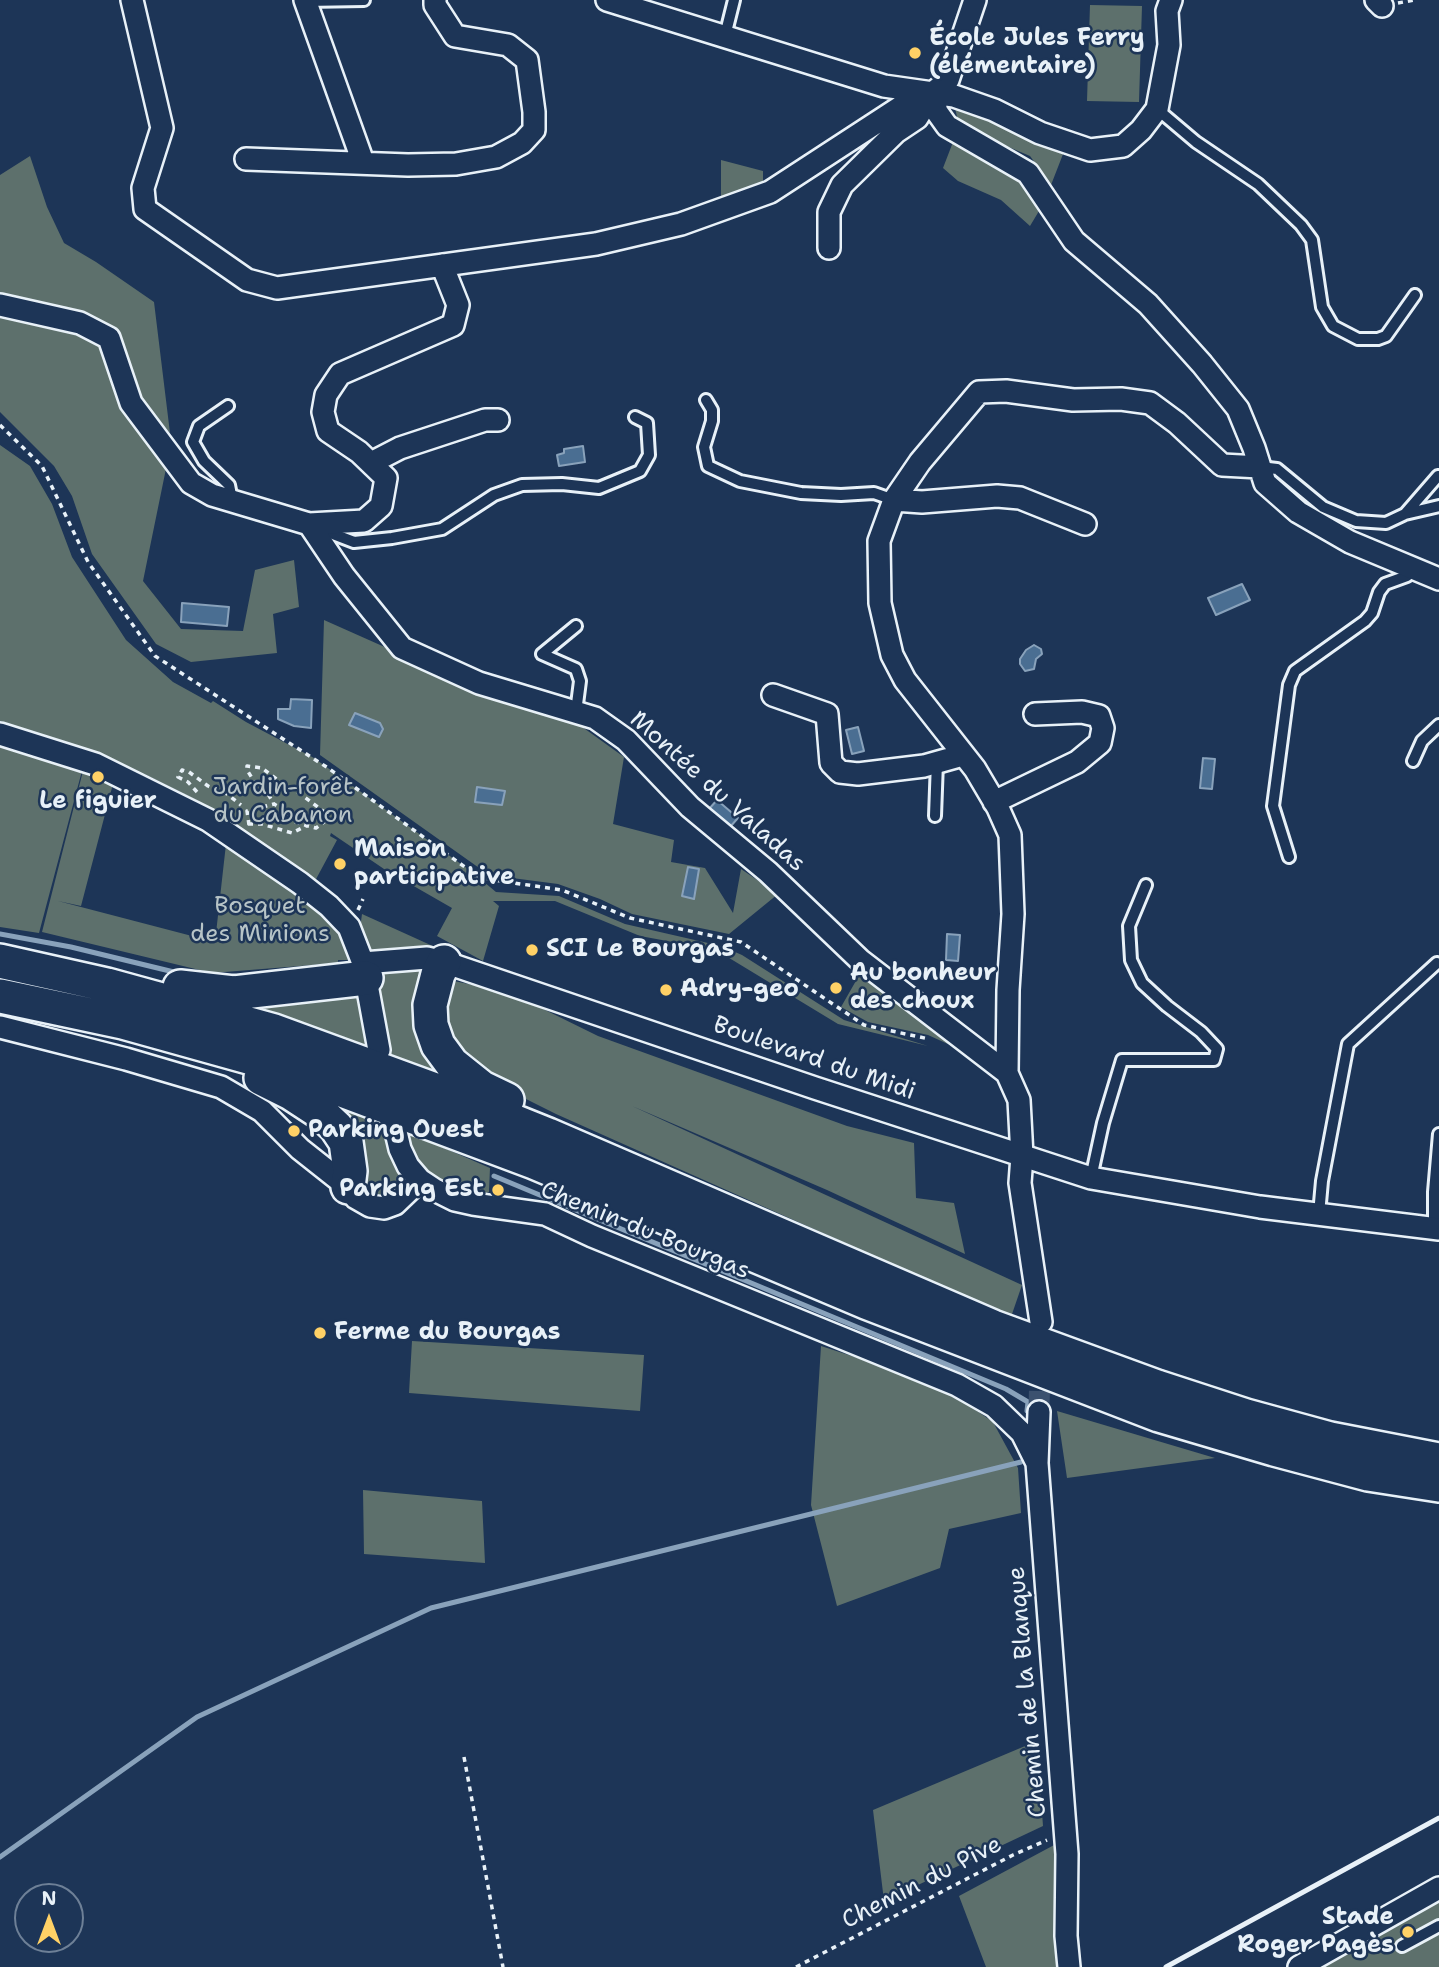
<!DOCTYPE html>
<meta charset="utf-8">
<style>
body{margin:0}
#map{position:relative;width:1439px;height:1967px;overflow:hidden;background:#1d3557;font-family:"Shantell Sans",sans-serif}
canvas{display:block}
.north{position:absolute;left:14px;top:1883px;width:70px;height:70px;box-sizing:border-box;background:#1d3557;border:2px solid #6e8097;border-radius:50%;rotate:0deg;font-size:19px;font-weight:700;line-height:28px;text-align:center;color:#e8f1f8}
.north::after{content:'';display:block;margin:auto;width:24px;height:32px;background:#ffd166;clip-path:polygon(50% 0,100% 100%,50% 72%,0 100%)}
</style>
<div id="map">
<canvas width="1439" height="1967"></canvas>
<div class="north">N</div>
</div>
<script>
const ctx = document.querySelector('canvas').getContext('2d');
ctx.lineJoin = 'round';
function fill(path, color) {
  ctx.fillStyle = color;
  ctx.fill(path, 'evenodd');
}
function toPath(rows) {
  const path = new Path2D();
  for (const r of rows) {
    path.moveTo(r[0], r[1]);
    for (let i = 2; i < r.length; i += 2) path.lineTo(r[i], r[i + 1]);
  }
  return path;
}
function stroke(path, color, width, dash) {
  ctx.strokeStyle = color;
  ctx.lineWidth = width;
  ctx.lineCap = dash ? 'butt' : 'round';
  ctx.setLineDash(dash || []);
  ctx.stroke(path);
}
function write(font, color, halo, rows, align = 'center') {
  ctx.font = font + ' "Shantell Sans",sans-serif';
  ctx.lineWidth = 5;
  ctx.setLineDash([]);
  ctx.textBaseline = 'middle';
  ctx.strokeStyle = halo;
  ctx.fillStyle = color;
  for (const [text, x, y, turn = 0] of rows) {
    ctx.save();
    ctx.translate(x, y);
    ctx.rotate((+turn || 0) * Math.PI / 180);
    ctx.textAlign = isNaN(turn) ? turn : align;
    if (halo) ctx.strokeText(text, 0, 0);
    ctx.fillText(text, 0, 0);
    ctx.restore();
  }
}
fill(toPath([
 [1090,5,1142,6,1139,102,1087,101],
 [954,103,1065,149,1051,185,1030,156,959,126],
 [953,142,982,153,1021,175,1045,201,1030,226,1001,200,958,181,943,168],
 [30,156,47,207,64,243,96,262,154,302,170,433,144,403,122,342,100,324,12,299,0,292,0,175],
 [721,160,763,171,763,189,721,201],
 [0,313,72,330,104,349,111,375,134,419,169,454,143,581,181,629,243,631,255,570,294,560,299,607,273,614,277,653,191,662,156,644,92,554,72,496,54,466,0,412],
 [0,445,30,466,52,504,72,557,126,640,173,682,211,703,213,701,246,722,314,758,472,872,496,892,559,896,625,924,721,946,742,955,844,1020,928,1046,838,1024,716,950,640,936,555,901,493,901,499,906,483,961,437,936,452,908,384,869,331,833,330,836,337,840,315,881,196,800,146,775,0,721],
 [324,620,488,693,574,721,624,757,613,824,674,840,671,862,705,868,733,913,741,869,778,894,729,934,632,914,600,899,558,884,489,875,320,755],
 [0,741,83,767,39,933,0,927],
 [83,771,114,780,81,906,58,901,215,942,226,844,328,918,343,933,348,960,338,960,338,963,212,973,42,932],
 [362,914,457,957,383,955,368,950,359,936],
 [414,967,425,970,442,1075,435,1076,390,1057,377,976,383,970],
 [861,972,972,1055,928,1035,868,1022,841,1007],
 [449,980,483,987,533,1004,598,1036,847,1126,914,1143,916,1198,954,1203,965,1254,827,1190,632,1106,1022,1285,1011,1317,556,1114,518,1095,472,1065,452,1041,441,1016],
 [359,990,368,1047,218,1001],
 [348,1109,382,1121,387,1142,400,1175,397,1189,390,1196,381,1196,368,1191,345,1120,345,1111],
 [403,1130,490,1168,489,1192,477,1196,440,1186,412,1160],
 [412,1341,644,1355,640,1411,409,1393],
 [821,1346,938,1384,993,1422,1018,1468,1021,1513,949,1529,940,1568,837,1606,811,1505],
 [1057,1411,1215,1458,1067,1478],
 [363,1490,482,1501,485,1563,364,1554],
 [1037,1741,1043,1826,884,1901,873,1810],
 [1056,1844,1059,1967,986,1967,959,1896],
 [1439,1896,1439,1967,1314,1967]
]), '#5d706c');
const water = toPath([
 [583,446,585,462,559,466,557,455,564,453,564,449,583,446],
 [1242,584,1250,600,1216,615,1208,598,1242,584],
 [182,603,229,607,227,626,181,622,182,603],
 [1034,645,1041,649,1042,654,1036,659,1034,669,1025,671,1020,664,1020,659,1026,650,1034,645],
 [291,699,312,700,311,728,294,726,278,719,278,709,290,709,291,699],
 [355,713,380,723,383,729,379,737,349,725,355,713],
 [858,727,864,751,852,754,846,730,858,727],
 [1203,758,1215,759,1212,789,1200,788,1203,758],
 [477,787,505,791,502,805,475,802,477,787],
 [717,800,738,818,730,827,709,809,717,800],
 [688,867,699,869,694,899,682,896,688,867],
 [947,934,960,935,958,961,946,960,947,934]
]);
fill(water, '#4a6e92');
stroke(water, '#89a2bb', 2);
stroke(toPath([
 [0,934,71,947,178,973],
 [494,1176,1006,1389,1028,1402,1027,1411],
 [0,1857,197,1717,431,1608,1021,1462]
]), '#89a2bb', 5);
stroke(toPath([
 [1039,1412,1040,1360]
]), '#3b516f', 21, [21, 10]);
const lane = toPath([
 [305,1,364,0],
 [725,36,734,0],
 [1157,109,1196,142,1258,184,1301,225,1312,240,1322,307,1333,326,1358,339,1378,339,1386,336,1415,295],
 [706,400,712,410,712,421,704,447,708,466,740,481,801,493,841,495,874,493,894,500],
 [228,406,199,426,193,442,204,461,229,485,232,500],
 [1260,467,1277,469,1323,507,1356,521,1386,523,1405,514,1438,476],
 [1405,514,1439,506],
 [320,529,354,542,392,538,442,529,494,495,522,485,562,484,599,488,640,471,649,455,647,423,635,417],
 [576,712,580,681,576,669,542,654,576,626],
 [1413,761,1422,741,1439,725],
 [935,816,937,762],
 [1289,857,1273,806,1289,685,1295,671,1365,621,1372,613,1379,592,1385,584,1407,576,1415,569],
 [1091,1178,1103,1123,1122,1060,1214,1060,1217,1049,1201,1032,1167,1006,1142,983,1131,960,1129,926,1146,885],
 [1319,1214,1322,1181,1348,1044,1437,963],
 [1434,1228,1434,1192,1439,1134],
 [1402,1946,1439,1926]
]);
const street = toPath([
 [132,0,162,128,143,188,145,209,247,280,277,288,596,244,681,224,770,192,902,106,932,94],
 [305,0,363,162],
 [607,0,884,86,954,96,994,110,1040,133,1090,150,1123,146,1141,130,1157,109,1169,45,1167,11,1171,0],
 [1376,0,1382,6],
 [932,94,937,112,947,126,1028,173,1074,241,1148,304,1202,364,1238,409,1254,448,1265,483,1298,512,1350,542,1439,579],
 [246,159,408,165,456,164,496,157,522,143,534,130,534,112,527,60,508,45,455,36,435,5,435,0],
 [829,248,829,212,842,185,896,132,917,118,932,94,948,80,975,0],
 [0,305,80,323,109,338,131,403,191,483,212,495,309,524,344,576,402,648,479,683,595,718,626,740,690,807,768,872,860,960,1007,1073,1019,1100,1022,1156,1020,1183,1041,1322],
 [371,463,400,448,485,420,498,420],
 [894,500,922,502,997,496,1020,498,1085,524],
 [309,524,364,521,381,506,386,478,359,452,328,431,323,412,326,395,340,374,453,325,458,305,442,265],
 [773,695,827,714,831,763,840,772,858,774,924,766,963,755],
 [0,734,95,764,208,820,300,883,329,906,349,927,363,963,379,1050],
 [994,802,1077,762,1100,743,1103,728,1099,716,1082,712,1035,714],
 [363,963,427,958,444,962,815,1088,1091,1178,1260,1207,1439,1229],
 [0,1027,126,1059,221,1087,262,1111,300,1149,348,1187,356,1198,370,1206,384,1208,395,1204,420,1180],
 [1007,1073,1008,990,1013,914,1010,835,998,808,975,769,905,680,892,655,880,603,879,541,894,500,920,462,979,392,1006,391,1073,400,1121,399,1150,403,1177,423,1222,465,1260,467],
 [396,1132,400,1149,408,1166,420,1180,435,1190,455,1200,473,1204,545,1214,592,1236,957,1385,994,1406,1022,1433,1037,1463],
 [1039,1412,1037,1463,1067,1854,1066,1936,1069,1967],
 [1299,1967,1439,1888]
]);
const primary = toPath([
 [0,961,107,985,274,1031,446,1094,548,1135,993,1327,1157,1387,1246,1416,1330,1439,1439,1460],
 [444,962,438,974,430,1005,431,1025,438,1045,452,1064,482,1088,507,1100],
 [180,987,234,993,366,978],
 [0,996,123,1022,270,1063,534,1162,866,1302,1159,1415,1274,1449,1368,1474,1439,1485],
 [261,1078,291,1093,320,1112,336,1127,346,1142,350,1171,348,1187]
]);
stroke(lane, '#e8f1f8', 16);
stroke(street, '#e8f1f8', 26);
stroke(primary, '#e8f1f8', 38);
stroke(toPath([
 [1398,3,1415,0],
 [0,425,42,466,88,562,155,656,328,768,480,878,562,890,630,918,741,942,864,1025,929,1039],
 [197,792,188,782,178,777,182,770,189,772,208,786,227,794,241,805],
 [248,824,262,824,292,833,306,826],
 [249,825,247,811,274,804,285,810,293,821,308,826,316,828,324,822,323,811,299,793,283,784,262,768,247,766,247,770,257,786,268,794,274,804],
 [358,910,363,899],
 [464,1757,503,1967],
 [796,1967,1013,1855,1047,1840]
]), '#e8f1f8', 3.5, [5, 5]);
stroke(lane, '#1d3557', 10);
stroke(street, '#1d3557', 21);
stroke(primary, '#1d3557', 33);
stroke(toPath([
 [1166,1967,1439,1818]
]), '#e8f1f8', 5);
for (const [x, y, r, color] of [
 [915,53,7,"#ffd166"],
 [98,777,7,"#ffd166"],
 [340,864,7,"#ffd166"],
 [532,950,7,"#ffd166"],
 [836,988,7,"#ffd166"],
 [666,990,7,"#ffd166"],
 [294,1131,7,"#ffd166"],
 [498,1190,7,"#ffd166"],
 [320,1333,7,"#ffd166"],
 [1408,1932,7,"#ffd166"]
]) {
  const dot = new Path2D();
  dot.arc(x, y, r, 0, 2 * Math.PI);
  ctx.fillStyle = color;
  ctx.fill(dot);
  stroke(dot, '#1d3557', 2.5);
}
write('bold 24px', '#e8f1f8', '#1d3557', [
 ["École Jules Ferry",929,39],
 ["(élémentaire)",929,67],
 ["Le figuier",98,802,"center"],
 ["Maison",354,850],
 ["participative",354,878],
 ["SCI Le Bourgas",546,950],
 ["Au bonheur",850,974],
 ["des choux",850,1002],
 ["Adry-geo",680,990],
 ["Parking Ouest",308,1131],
 ["Parking Est",484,1190,"right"],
 ["Ferme du Bourgas",334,1333],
 ["Stade",1394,1918,"right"],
 ["Roger Pagès",1394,1946,"right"]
], 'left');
write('24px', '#b7c4c7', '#1d3557', [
 ["Jardin-forêt",283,788],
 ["du Cabanon",283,816],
 ["Bosquet",260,907],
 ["des Minions",260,935]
]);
write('24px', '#e8f1f8', '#1d3557', [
 ["Montée du Valadas",717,792,42],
 ["Boulevard du Midi",814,1059,19],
 ["Chemin du Bourgas",645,1231,22],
 ["Chemin de la Blanque",1028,1692,-95],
 ["Chemin du Pive",922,1883,-27]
]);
</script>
